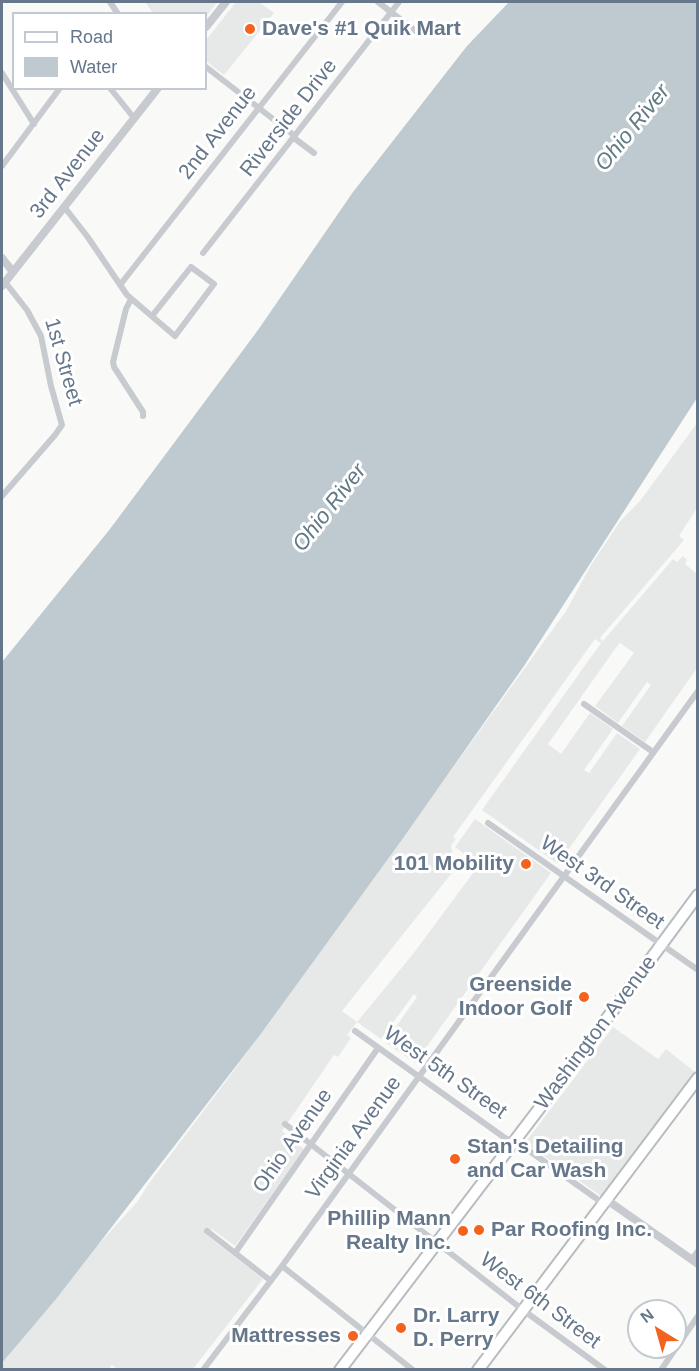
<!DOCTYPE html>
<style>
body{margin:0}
#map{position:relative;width:699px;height:1371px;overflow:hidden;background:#f9faf7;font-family:Helvetica,sans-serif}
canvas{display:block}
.frame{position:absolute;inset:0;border:3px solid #66778b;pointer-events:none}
.legend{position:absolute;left:12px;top:12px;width:195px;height:78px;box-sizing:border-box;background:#fff;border:2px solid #c2c9d1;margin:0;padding:8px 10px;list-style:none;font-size:18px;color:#66778b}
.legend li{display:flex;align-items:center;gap:12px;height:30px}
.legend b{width:30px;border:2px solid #c2c9d1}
.north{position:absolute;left:627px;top:1299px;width:60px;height:60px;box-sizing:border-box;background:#fff;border:2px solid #c2c9d1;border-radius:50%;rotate:323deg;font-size:16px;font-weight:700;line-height:24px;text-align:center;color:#66778b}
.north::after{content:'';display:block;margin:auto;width:21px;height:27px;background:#f3631e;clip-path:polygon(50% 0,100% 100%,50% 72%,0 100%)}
</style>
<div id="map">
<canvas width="699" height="1371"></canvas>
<div class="frame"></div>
<ul class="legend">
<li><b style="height:8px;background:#fff"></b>Road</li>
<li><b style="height:16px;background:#bfcad0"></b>Water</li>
</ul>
<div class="north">N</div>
</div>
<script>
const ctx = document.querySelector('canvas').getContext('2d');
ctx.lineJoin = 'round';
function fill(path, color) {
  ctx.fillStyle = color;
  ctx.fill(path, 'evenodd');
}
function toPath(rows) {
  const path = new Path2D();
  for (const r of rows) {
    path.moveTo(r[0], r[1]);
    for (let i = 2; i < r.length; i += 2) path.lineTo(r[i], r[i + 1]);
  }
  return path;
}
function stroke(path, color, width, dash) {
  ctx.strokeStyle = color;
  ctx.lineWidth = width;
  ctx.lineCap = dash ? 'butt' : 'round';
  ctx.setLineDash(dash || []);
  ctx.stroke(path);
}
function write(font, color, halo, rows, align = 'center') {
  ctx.font = font + ' Helvetica,sans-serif';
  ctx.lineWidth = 6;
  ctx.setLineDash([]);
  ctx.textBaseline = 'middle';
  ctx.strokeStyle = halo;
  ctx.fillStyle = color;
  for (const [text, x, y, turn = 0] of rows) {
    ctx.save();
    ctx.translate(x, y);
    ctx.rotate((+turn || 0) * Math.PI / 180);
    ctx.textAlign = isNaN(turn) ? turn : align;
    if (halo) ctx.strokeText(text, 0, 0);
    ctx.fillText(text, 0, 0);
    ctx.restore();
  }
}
fill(toPath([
 [145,2,217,2,206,17,206,14,153,13],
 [236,2,259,2,274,13,224,75,206,61,206,40],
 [697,423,697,508,679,536,684,540,600,638,603,641,673,559,677,562,683,556,687,560,685,564,697,574,697,668,645,742,622,726,651,685,647,682,618,723,595,706,634,653,620,643,615,649,548,744,561,754,590,713,613,729,584,770,589,773,617,733,640,749,558,864,482,810,601,643,595,639,453,837,456,839,451,845,455,869,342,1011,357,1022,413,954,479,865,455,847,475,819,551,873,415,1063,385,1042,417,997,414,994,381,1039,357,1022,347,1035,351,1038,338,1057,334,1055,282,1131,304,1149,235,1246,212,1229,207,1235,263,1279,193,1369,117,1369,112,1365,108,1370,2,1370,2,1363,57,1298,97,1246,138,1201,147,1186,232,1073,566,611,591,565,621,520,640,501],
 [613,1027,658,1059,666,1049,695,1072,601,1196,525,1143]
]), '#e7e9e8');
fill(toPath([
 [509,2,697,2,697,398,524,666,401,841,260,1035,57,1298,2,1363,2,662,110,529,258,330,353,192,467,46]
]), '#bfcad0');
const primary = toPath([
 [340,1370,577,1059,698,895],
 [478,1370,698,1078]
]);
stroke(primary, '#b7bcc1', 14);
stroke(toPath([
 [110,2,118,14],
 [378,2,417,32],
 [206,67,295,136],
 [2,73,34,124],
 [110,88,134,118],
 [294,138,314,153],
 [2,166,60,88],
 [65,208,87,236,127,295,175,336,214,284,191,267,152,316],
 [203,253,399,2],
 [120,285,342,2],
 [131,299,126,309,113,362,114,367,143,412,143,416],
 [2,496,55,435,62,425,51,386,41,336,27,310,5,282],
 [584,704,653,752],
 [488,823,698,970],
 [355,1031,505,1138,521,1145,604,1204],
 [285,1124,523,1310,605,1370],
 [207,1231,271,1281],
 [235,1253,378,1048],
 [691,1260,698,1251],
 [282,1266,413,1370],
 [203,1370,282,1266,698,691],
 [661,1370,698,1316]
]), '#c7cacf', 6);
stroke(toPath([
 [206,27,226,2],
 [2,258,13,272],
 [2,286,158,88],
 [607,1200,698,1264]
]), '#c7cacf', 8);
stroke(primary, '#fff', 10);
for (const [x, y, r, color] of [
 [250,29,6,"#f3631e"],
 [526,864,6,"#f3631e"],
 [584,997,6,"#f3631e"],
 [455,1159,6,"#f3631e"],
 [479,1230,6,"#f3631e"],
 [463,1231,6,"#f3631e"],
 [401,1328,6,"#f3631e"],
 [353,1336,6,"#f3631e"]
]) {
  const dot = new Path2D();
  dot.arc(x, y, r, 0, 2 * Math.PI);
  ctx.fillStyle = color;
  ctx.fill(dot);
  stroke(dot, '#fff', 2);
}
write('bold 21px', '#66778b', '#fff', [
 ["Dave's #1 Quik Mart",262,29],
 ["101 Mobility",514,864,"right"],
 ["Greenside",572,985,"right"],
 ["Indoor Golf",572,1009,"right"],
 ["Stan's Detailing",467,1147],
 ["and Car Wash",467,1171],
 ["Phillip Mann",451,1219,"right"],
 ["Realty Inc.",451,1243,"right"],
 ["Par Roofing Inc.",491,1230],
 ["Dr. Larry",413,1316],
 ["D. Perry",413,1340],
 ["Mattresses",341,1336,"right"]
], 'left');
write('21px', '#66778b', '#fff', [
 ["Riverside Drive",289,118,-52],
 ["2nd Avenue",218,133,-52],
 ["3rd Avenue",68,174,-52],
 ["1st Street",63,362,74],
 ["West 3rd Street",602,883,35],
 ["Washington Avenue",596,1033,-53],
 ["West 5th Street",445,1073,35],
 ["Virginia Avenue",354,1138,-54],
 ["Ohio Avenue",293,1141,-55],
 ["West 6th Street",540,1301,37]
]);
write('italic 22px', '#627986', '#fff', [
 ["Ohio River",633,128,-51],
 ["Ohio River",330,508,-52]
]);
</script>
